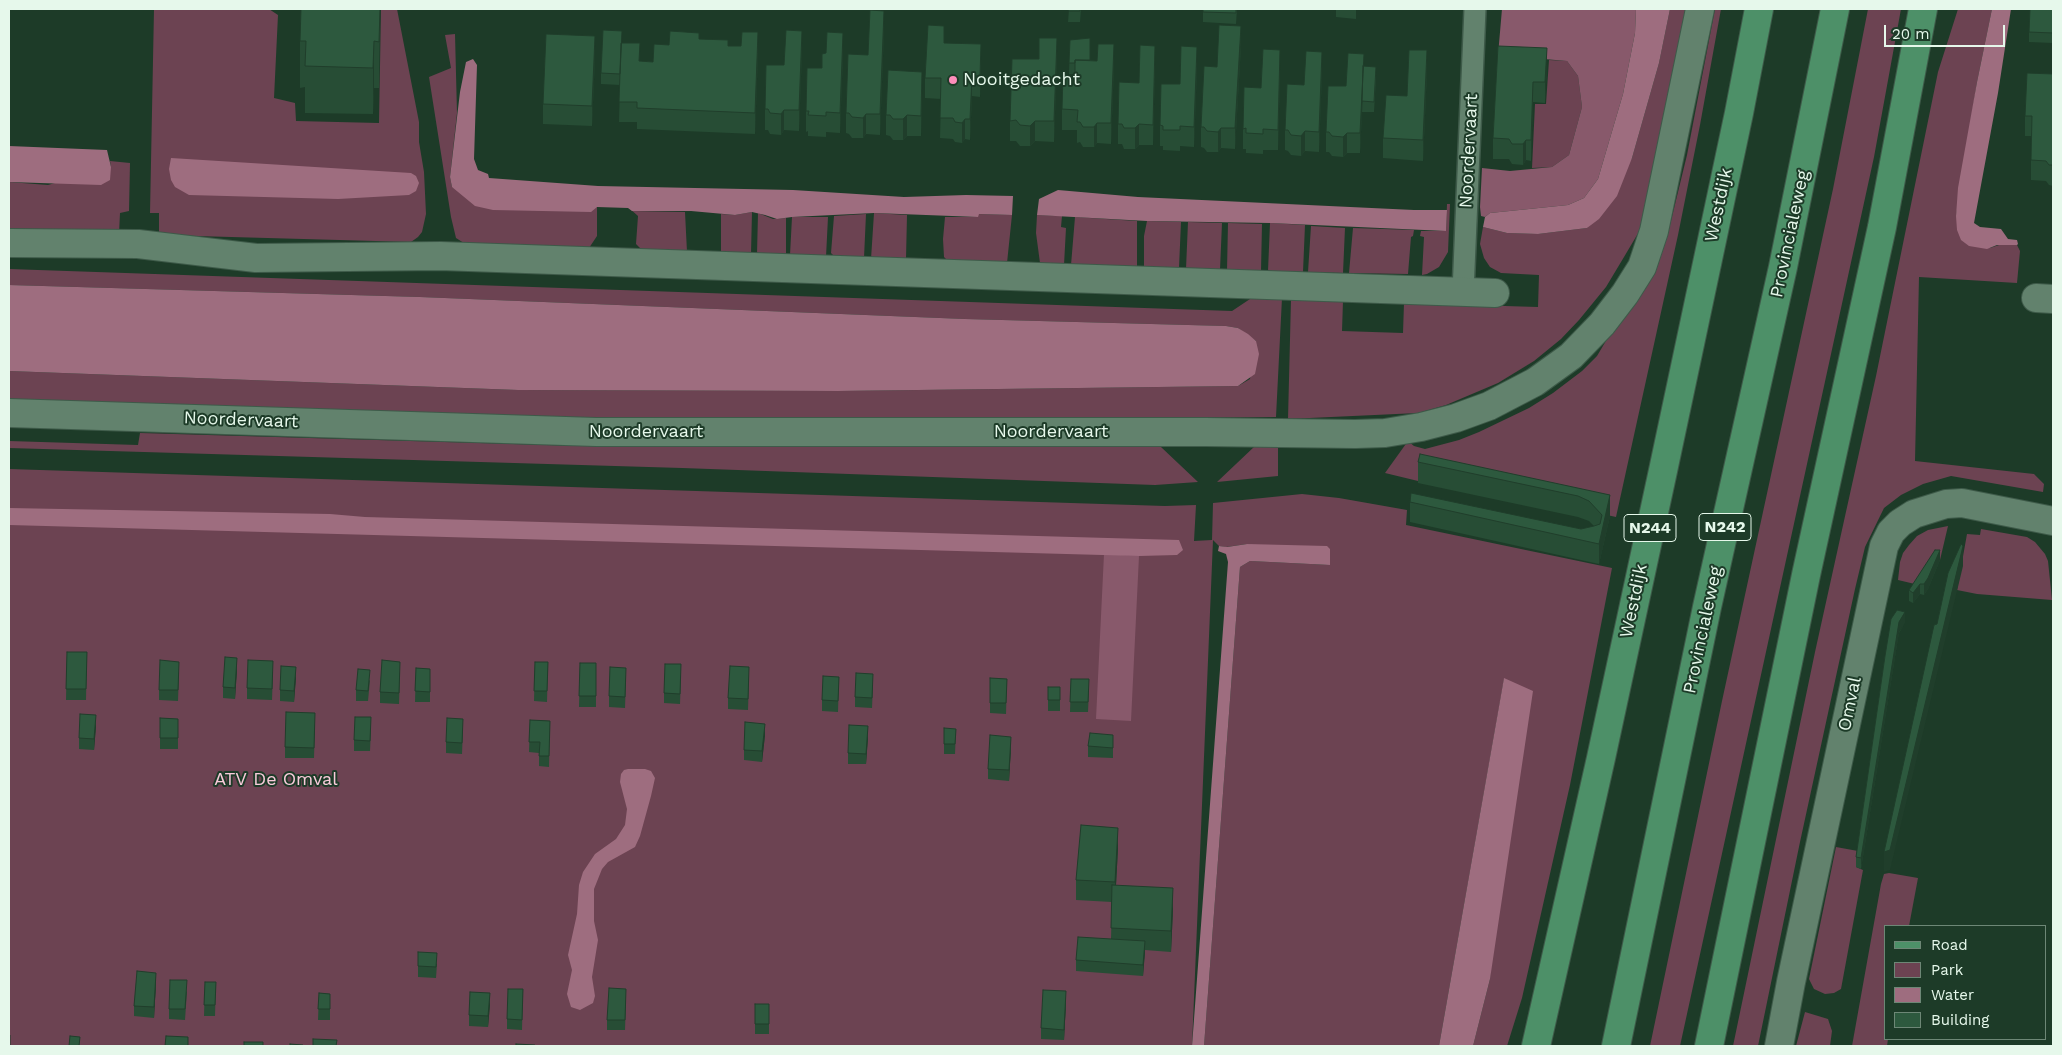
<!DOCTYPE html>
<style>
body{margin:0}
#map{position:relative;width:2062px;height:1055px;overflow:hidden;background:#1d3b28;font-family:"Work Sans",sans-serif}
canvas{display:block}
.frame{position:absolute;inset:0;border:10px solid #e6f8eb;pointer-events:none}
.legend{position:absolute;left:1884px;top:925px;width:162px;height:115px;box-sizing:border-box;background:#1d3b28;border:1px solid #6d8776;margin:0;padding:6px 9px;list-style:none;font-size:15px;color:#e6f8eb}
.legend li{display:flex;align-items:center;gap:10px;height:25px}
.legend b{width:25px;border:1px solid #6d8776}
.scale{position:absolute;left:1884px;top:25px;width:121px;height:22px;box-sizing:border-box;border:2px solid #e6f8eb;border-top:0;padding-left:6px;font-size:15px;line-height:18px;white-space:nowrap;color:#e6f8eb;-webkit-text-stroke:4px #1d3b28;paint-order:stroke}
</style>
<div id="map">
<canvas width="2062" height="1055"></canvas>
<div class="frame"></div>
<ul class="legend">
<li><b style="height:6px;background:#4d9068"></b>Road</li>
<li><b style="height:14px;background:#6c4352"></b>Park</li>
<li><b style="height:14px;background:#9e6d7f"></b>Water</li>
<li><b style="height:14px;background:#2d593e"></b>Building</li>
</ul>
<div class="scale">20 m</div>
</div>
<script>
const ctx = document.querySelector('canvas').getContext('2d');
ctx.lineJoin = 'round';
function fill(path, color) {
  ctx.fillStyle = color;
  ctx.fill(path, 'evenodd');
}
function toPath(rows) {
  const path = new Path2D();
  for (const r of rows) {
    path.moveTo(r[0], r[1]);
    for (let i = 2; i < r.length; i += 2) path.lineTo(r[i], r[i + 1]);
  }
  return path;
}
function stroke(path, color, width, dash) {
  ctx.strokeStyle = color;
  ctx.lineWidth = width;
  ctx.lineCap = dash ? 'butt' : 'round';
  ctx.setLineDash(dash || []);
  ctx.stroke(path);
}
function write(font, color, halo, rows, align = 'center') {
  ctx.font = font + ' "Work Sans",sans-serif';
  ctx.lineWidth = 4;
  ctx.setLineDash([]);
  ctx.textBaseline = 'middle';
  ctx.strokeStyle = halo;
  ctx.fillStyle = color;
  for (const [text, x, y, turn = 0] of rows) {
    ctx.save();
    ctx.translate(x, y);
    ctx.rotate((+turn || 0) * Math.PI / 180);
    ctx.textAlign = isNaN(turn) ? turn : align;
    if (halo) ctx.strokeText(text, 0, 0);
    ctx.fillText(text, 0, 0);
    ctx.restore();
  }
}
fill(toPath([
 [154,9,269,9,278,15,274,98,295,103,296,121,379,123,381,9,397,9,419,122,419,142,424,172,426,214,422,232,418,237,411,242,159,235,159,213,150,213],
 [1670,9,1686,9,1648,202,1640,230,1624,257,1606,287,1579,320,1561,339,1534,361,1498,383,1446,405,1418,413,1288,419,1291,299,1343,301,1342,331,1403,333,1404,303,1538,307,1539,275,1501,273,1490,267,1484,258,1480,244,1483,227,1507,233,1538,234,1587,228,1632,158,1659,63],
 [1715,9,1721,9,1700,125,1678,235,1616,517,1420,474,1418,481,1385,473,1408,441,1414,446,1425,449,1459,440,1479,432,1529,408,1553,393,1582,371,1597,356,1648,270,1669,229,1687,155],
 [1868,9,1901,9,1874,157,1680,1046,1650,1046,1722,701,1833,189],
 [1958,9,1992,9,1977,82,1956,216,1990,248,2002,244,2017,245,2020,251,2017,283,1919,277,1915,461,2034,474,2044,484,2043,492,1951,476,1923,484,1901,495,1884,508,1865,547,1855,589,1800,842,1758,1046,1733,1046,1815,652,1876,376,1938,72],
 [455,34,457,113,450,177,452,187,597,207,597,236,589,248,467,245,456,238,451,217,429,77,451,68,445,35],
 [1549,60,1567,61,1578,76,1582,107,1569,155,1552,167,1532,168,1535,104,1546,104],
 [110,161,130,163,129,211,120,213,119,234,9,230,9,182,48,185,111,167],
 [1447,204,1450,204,1448,252,1439,267,1427,274,1422,275,1424,237,1420,236,1421,231,1446,231],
 [629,208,633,211,685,212,687,252,643,251,636,244,638,216],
 [752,212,751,254,721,253,721,214,735,215],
 [758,213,773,219,786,218,786,255,757,254],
 [874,213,907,215,906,259,871,259],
 [866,214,864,258,833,255,831,253,834,216],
 [978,214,1012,215,1007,263,948,261,944,257,943,239,945,217,978,217],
 [1037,215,1062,216,1061,227,1066,228,1064,265,1040,263,1036,233],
 [792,217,828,217,826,257,790,255],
 [1075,217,1137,221,1137,267,1071,265],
 [1147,221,1181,222,1179,268,1144,267,1144,236],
 [1188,222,1222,223,1220,270,1186,269],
 [1228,223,1262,224,1261,271,1227,270],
 [1270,223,1305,225,1303,272,1268,271],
 [1311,226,1345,228,1343,273,1308,272],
 [1353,228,1414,230,1413,236,1411,237,1408,274,1349,273],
 [9,269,1232,311,1253,297,1282,298,1276,417,930,420,589,419,9,402,9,371,518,390,838,391,1238,386,1250,379,1256,341,1238,328,1226,326,965,319,420,297,9,285],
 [140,433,581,446,1161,447,1198,482,1155,485,682,468,9,448,9,441,138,445],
 [1255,446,1278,446,1278,476,1217,482],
 [9,469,1165,506,1196,505,1194,541,1212,540,1213,503,1302,494,1339,498,1407,510,1406,525,1612,568,1570,785,1522,998,1507,1046,1473,1046,1490,979,1504,679,1439,1046,1204,1046,1240,567,1250,561,1330,565,1247,544,1226,547,1219,546,1213,540,1192,1046,9,1046],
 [1948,526,1940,560,1919,585,1898,580,1900,562,1903,553,1909,545,1917,536,1928,530],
 [1981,529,2027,537,2035,542,2045,554,2048,561,2052,600,1977,594,1957,590,1967,534,1980,535],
 [1836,847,1858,851,1856,867,1863,870,1841,989,1834,993,1825,994,1814,989,1809,979],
 [1889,873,1918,878,1909,926,1886,926,1886,1039,1888,1039,1887,1046,1852,1046,1881,884,1884,874],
 [1805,1012,1828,1019,1832,1031,1830,1046,1796,1046]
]), '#6c4352');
fill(toPath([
 [1502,9,1636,9,1635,33,1623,94,1598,179,1584,198,1568,205,1490,213,1485,217,1481,216,1480,207,1482,168,1510,171,1552,167,1569,155,1582,107,1578,76,1567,61,1498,55],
 [1104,554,1139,556,1131,721,1096,719]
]), '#88596b');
fill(toPath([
 [1636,9,1670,9,1659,63,1632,158,1617,196,1599,219,1587,228,1538,234,1507,233,1483,227,1485,217,1490,213,1568,205,1584,198,1598,179,1623,94,1635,33],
 [1992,9,2011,9,1998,93,1974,223,1980,227,2001,229,2008,239,2017,240,2018,244,2017,245,1997,245,1987,249,1969,246,1961,240,1957,230,1956,216,1958,188,1977,82],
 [473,59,477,65,474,159,478,170,488,174,489,178,598,186,793,190,904,197,966,195,1013,196,1012,215,979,214,978,217,874,213,792,217,777,219,765,215,752,212,735,215,691,211,632,211,628,208,597,207,591,212,493,210,475,206,452,187,450,177,460,92,466,62],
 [9,146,107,150,111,167,110,180,101,185,9,182],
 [171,158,411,173,416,176,419,183,416,191,409,195,338,199,189,195,175,187,171,180,169,169],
 [1058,190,1138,197,1414,210,1447,210,1446,231,1270,223,1147,221,1037,215,1039,199],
 [9,285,420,297,965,319,1226,326,1238,328,1248,334,1256,341,1259,354,1255,374,1238,386,838,391,518,390,9,371],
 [9,508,330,514,365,517,1179,540,1183,550,1177,555,1139,556,9,525],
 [1247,544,1327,546,1330,549,1330,565,1250,561,1240,567,1204,1046,1192,1046,1228,562,1226,554,1218,551,1219,546,1227,547],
 [1504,678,1533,691,1490,979,1473,1046,1439,1046],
 [628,769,645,769,651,771,655,778,651,796,640,836,635,847,608,862,602,869,594,889,594,921,598,940,592,977,595,996,593,1003,580,1010,571,1007,567,994,572,970,568,955,577,914,579,885,583,872,595,854,616,839,625,825,627,809,620,782,621,774,624,770]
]), '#9e6d7f');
const service = toPath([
 [1463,292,1475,9]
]);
const minor = toPath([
 [9,243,138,244,256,258,440,256,1495,293],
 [2036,298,2053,299],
 [9,413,596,432,1205,432,1355,434,1385,433,1421,427,1456,418,1489,406,1535,382,1571,356,1602,324,1625,294,1642,267,1654,231,1700,9],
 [1779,1046,1791,982,1884,546,1891,532,1900,523,1914,514,1946,504,1962,503,2053,521]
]);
const primary = toPath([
 [1536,1046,1601,758,1664,466,1739,113,1759,9],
 [1616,1046,1707,607,1783,267,1835,9],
 [1709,1046,1806,575,1882,227,1923,9]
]);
stroke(service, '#3e5a49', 24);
stroke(minor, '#3e5a49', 30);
stroke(primary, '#3e5a49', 30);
stroke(service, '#62826d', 21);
stroke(minor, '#62826d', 28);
stroke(primary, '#4d9068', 28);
fill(toPath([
 [301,9,380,9,379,88,374,88,373,114,305,113,305,87,300,88,300,41],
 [1069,9,1081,9,1080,22,1068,22],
 [1203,9,1237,9,1236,24,1203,22],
 [1336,9,1365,9,1365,10,1356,9,1356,19,1336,17],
 [2053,9,2053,43,2029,42,2029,32],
 [884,31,880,135,866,134,863,138,852,138,849,134,846,133,846,113,868,55],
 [699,39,758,53,755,134,637,129,637,122,619,122,620,85,601,84,601,73,622,43,640,61,653,62,669,45],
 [1070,40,1090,60,1114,65,1111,144,1097,143,1094,147,1083,147,1080,142,1077,143,1077,130,1062,130,1062,109,1075,75,1075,74,1069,74],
 [944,43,981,65,980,97,972,96,970,140,965,139,962,143,955,142,953,139,940,138,941,99,925,98,925,78],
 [1241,46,1235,149,1221,148,1218,152,1207,152,1204,148,1201,147,1201,127],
 [1498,46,1547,69,1545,103,1533,102,1531,161,1526,160,1523,165,1512,164,1509,159,1493,159,1493,138],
 [802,51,799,131,784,130,781,135,770,134,768,130,765,130,765,109,784,65],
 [843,53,840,133,826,132,826,137,808,136,808,131,806,132,806,111,822,68],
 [595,57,592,126,543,124,543,104],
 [1057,58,1054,142,1035,141,1030,146,1020,146,1016,141,1010,141,1010,121],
 [1155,66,1153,145,1139,145,1135,149,1124,149,1122,144,1118,144,1118,124,1139,83],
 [1364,66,1376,77,1374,112,1362,112,1360,153,1347,153,1343,157,1332,156,1329,152,1326,152,1326,132,1346,86],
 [1197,67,1194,147,1180,146,1180,151,1163,150,1163,146,1160,146,1160,125,1180,84],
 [1280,71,1278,150,1263,150,1263,154,1246,153,1246,149,1243,149,1243,129,1261,88],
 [1427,71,1423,161,1383,158,1383,138,1407,96],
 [1322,72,1319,152,1305,151,1301,156,1291,155,1288,151,1285,150,1285,130,1304,85],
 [2053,74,2053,186,2049,185,2046,181,2031,180,2031,136,2025,136,2025,116],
 [922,92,921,136,907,136,903,140,893,140,890,136,886,135,886,115],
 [1418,462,1610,495,1610,516,1599,564,1410,522,1410,502,1581,529,1594,526,1589,521,1578,517,1418,483],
 [1940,560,1928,589,1924,595,1920,594,1913,603,1909,601,1909,590],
 [1905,623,1899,632,1861,869,1856,867,1856,857,1885,656],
 [67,652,87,652,86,700,66,700],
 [535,662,548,662,547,702,534,701],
 [580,663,596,663,596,707,579,707],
 [416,668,430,669,430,702,415,702],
 [237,669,235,699,223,698,223,687],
 [179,672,178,701,159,700,159,690],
 [273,672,272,700,247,699,247,688],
 [400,672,399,704,380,703,380,692],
 [681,675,680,704,664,703,664,693],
 [296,677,294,702,280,701,280,690],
 [749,677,748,710,728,709,728,698],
 [839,677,838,712,822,711,822,700],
 [626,678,625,708,609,707,609,696],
 [990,678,1007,679,1006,714,990,713],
 [1071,679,1089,690,1088,712,1070,712],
 [370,680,368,701,356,701,356,690],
 [873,685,872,708,855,707,855,697],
 [1048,687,1060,687,1060,711,1048,711],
 [160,718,178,719,178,749,160,749],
 [530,720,550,721,549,767,539,766,539,753,529,752],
 [315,724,314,758,285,758,285,747],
 [96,726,94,750,79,749,79,738],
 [371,728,370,751,354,751,354,740],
 [463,729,462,754,446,753,446,742],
 [956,729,955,754,944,754,944,744],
 [765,735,762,762,744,760,744,750],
 [868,737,866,764,848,764,848,753],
 [1113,745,1113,758,1088,757,1088,746],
 [1011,747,1009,781,988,779,988,769],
 [1118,848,1116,885,1173,909,1171,952,1145,950,1143,976,1076,971,1076,960,1111,939,1112,902,1076,900,1076,880],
 [418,952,437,964,436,978,418,977],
 [205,982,216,982,215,1016,204,1016],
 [156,983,154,1018,134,1016,134,1006],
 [523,989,522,1030,507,1029,507,1019],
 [187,991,185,1020,169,1019,169,1009],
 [319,993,330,994,330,1020,318,1020],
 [626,1000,625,1030,607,1030,607,1020],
 [1066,1002,1064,1040,1041,1039,1041,1028],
 [490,1004,488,1027,469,1026,469,1015],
 [755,1004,769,1004,769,1034,755,1034]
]), '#274d35');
fill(toPath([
 [884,11,884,31,880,135,880,114],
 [1241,26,1241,46,1235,149,1235,128],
 [802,31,802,51,799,131,799,110],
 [758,32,758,53,755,134,755,113],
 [843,33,843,53,840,133,840,113],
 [595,36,595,57,592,126,592,106],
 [1057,38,1057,58,1054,142,1054,121],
 [374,41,374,88,373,114,373,68],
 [981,44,981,65,980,97,980,76],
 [1114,44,1114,65,1111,144,1111,123],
 [1155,46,1155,66,1153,145,1153,125],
 [1197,47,1197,67,1194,147,1194,127],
 [1547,48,1547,69,1545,103,1545,82],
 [1280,50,1280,71,1278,150,1278,130],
 [1427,50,1427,71,1423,161,1423,140],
 [1322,52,1322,72,1319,152,1319,132],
 [1364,54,1364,74,1360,153,1360,133],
 [922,72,922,92,921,136,921,116],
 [972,76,972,96,970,140,970,119],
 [1533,82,1533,102,1531,161,1531,140],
 [784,110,784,130,781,135,781,114],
 [866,114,866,134,863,138,863,118],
 [907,115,907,136,903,140,903,119],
 [965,119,965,139,962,143,962,123],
 [1035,121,1035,141,1030,146,1030,126],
 [1097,123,1097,143,1094,147,1094,127],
 [1139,124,1139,145,1135,149,1135,128],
 [1221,128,1221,148,1218,152,1218,132],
 [1305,131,1305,151,1301,156,1301,136],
 [1347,133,1347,153,1343,157,1343,137],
 [1526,140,1526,160,1523,165,1523,144],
 [1610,495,1610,516,1599,564,1599,544],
 [1963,546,1963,566,1890,870,1884,872,1884,852],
 [1940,550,1940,560,1928,589,1924,595,1924,584],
 [1920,584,1920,594,1913,603,1913,593],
 [1905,612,1905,623,1899,632,1861,869,1861,858,1899,622],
 [237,658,237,669,235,699,235,688],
 [296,667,296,677,294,702,294,691],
 [96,715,96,726,94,750,94,739],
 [765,724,765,735,762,762,762,751],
 [868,726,868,737,866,764,866,754],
 [1011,737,1011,747,1009,781,1009,770],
 [1118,828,1118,848,1115,903,1115,882],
 [1173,888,1173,909,1171,952,1171,931],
 [1145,941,1145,952,1143,976,1143,965],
 [156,973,156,983,154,1018,154,1007],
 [1066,991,1066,1002,1064,1040,1064,1030],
 [490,993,490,1004,488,1027,488,1016]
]), '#203e2b');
const building = toPath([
 [301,9,380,9,379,42,374,41,373,68,305,66,306,41,300,41,301,9],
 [1069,9,1080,9,1080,11,1068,11,1069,9],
 [1203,9,1236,9,1236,13,1203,12,1203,9],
 [2030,9,2053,9,2053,33,2029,32,2030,9],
 [870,10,884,11,880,114,866,114,863,118,852,117,849,113,846,113,848,54,868,55,870,10],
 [928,25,944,26,944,43,981,44,980,76,972,76,970,119,965,119,962,123,955,122,953,118,940,118,941,78,925,78,928,25],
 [1219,25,1241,26,1235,128,1221,128,1218,132,1207,131,1204,127,1201,127,1204,66,1217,67,1219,25],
 [603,30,622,31,620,74,601,73,603,30],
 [786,30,802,31,799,110,784,110,781,114,770,113,768,109,765,109,766,65,784,65,786,30],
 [670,31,699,33,699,39,728,40,728,46,741,46,742,32,758,32,755,113,637,108,637,102,619,102,621,43,640,43,639,61,653,62,654,44,669,45,670,31],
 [827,32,843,33,840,113,826,112,826,116,808,115,809,111,806,111,807,68,822,68,822,54,826,53,827,32],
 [546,34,595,36,592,106,543,104,546,34],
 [1039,38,1057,38,1054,121,1035,121,1030,126,1020,125,1016,120,1010,121,1012,59,1039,59,1039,38],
 [1090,38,1090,60,1075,60,1075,63,1069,63,1070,40,1090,38],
 [1098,44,1114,44,1111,123,1097,123,1094,127,1083,127,1080,122,1077,122,1078,110,1062,109,1063,74,1075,75,1075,60,1097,61,1098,44],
 [1140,45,1155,46,1153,125,1139,124,1135,128,1124,128,1122,124,1118,124,1119,82,1139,83,1140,45],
 [1181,46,1197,47,1194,127,1180,126,1180,130,1163,130,1163,126,1160,125,1161,84,1180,84,1181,46],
 [1498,46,1547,48,1545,82,1533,82,1531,140,1526,140,1523,144,1512,144,1509,139,1493,138,1498,46],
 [1263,49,1280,50,1278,130,1263,129,1263,134,1246,133,1246,128,1243,129,1244,87,1261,88,1263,49],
 [1409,50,1427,50,1423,140,1383,138,1386,95,1407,96,1409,50],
 [1306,51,1322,52,1319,132,1305,131,1301,136,1291,135,1288,130,1285,130,1287,84,1304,85,1306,51],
 [1348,53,1364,54,1360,133,1347,133,1343,137,1332,136,1329,132,1326,132,1328,86,1346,86,1348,53],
 [1363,66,1376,67,1374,102,1362,101,1363,66],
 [888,70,922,72,921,116,907,115,903,119,893,119,890,115,886,115,888,70],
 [2027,73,2053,74,2053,165,2049,165,2046,161,2031,160,2032,116,2025,116,2027,73],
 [1420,454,1610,495,1599,544,1410,502,1411,493,1581,529,1594,526,1600,524,1602,515,1589,501,1578,496,1418,462,1420,454],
 [1961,544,1963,546,1890,850,1884,852,1934,625,1937,624,1948,573,1961,544],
 [1935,550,1940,550,1928,578,1924,584,1920,584,1913,593,1909,590,1935,550],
 [1897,610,1905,612,1899,622,1861,858,1856,857,1885,656,1891,619,1897,610],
 [67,652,87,652,86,689,66,689,67,652],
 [225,657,237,658,235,688,223,687,225,657],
 [160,660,179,662,178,690,159,690,160,660],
 [248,660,273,661,272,689,247,688,248,660],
 [382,660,400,662,399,693,380,692,382,660],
 [535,662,548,662,547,691,534,691,535,662],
 [580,663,596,663,596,696,579,696,580,663],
 [665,664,681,664,680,694,664,693,665,664],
 [281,666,296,667,294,691,280,690,281,666],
 [730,666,749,667,748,699,728,698,730,666],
 [610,667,626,668,625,697,609,696,610,667],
 [416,668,430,669,430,692,415,691,416,668],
 [358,669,370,670,368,691,356,690,358,669],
 [856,673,873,674,872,698,855,697,856,673],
 [823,676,839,677,838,701,822,700,823,676],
 [990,678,1007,679,1006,703,990,703,990,678],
 [1071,679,1089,679,1088,702,1070,702,1071,679],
 [1048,687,1060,687,1060,700,1048,700,1048,687],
 [286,712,315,713,314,748,285,747,286,712],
 [80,714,96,715,94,739,79,738,80,714],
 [355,717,371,717,370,741,354,740,355,717],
 [160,718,178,719,178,738,160,738,160,718],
 [447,718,463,719,462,743,446,742,447,718],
 [530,720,550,721,549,756,539,756,540,742,529,742,530,720],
 [745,722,765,724,762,751,744,750,745,722],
 [849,725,868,726,866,754,848,753,849,725],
 [944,728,956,729,955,744,944,744,944,728],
 [1090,733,1113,735,1113,748,1088,746,1090,733],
 [990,735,1011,737,1009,770,988,769,990,735],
 [1081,825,1118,828,1115,882,1076,880,1081,825],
 [1112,885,1173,888,1171,931,1111,928,1112,885],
 [1078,937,1145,941,1143,965,1076,960,1078,937],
 [418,952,437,953,436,967,418,966,418,952],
 [137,971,156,973,154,1007,134,1006,137,971],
 [170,980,187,980,185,1009,169,1009,170,980],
 [205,982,216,982,215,1005,204,1005,205,982],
 [609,988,626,989,625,1020,607,1020,609,988],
 [508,989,523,989,522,1020,507,1019,508,989],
 [1043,990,1066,991,1064,1030,1041,1028,1043,990],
 [470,992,490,993,488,1016,469,1015,470,992],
 [319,993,330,994,330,1009,318,1009,319,993],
 [755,1004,769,1004,769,1024,755,1024,755,1004],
 [9,1035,10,1035,10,1046,9,1046,9,1035],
 [70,1036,80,1037,79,1046,69,1046,70,1036],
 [166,1036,188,1037,188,1046,165,1046,166,1036],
 [313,1039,337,1040,336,1046,313,1046,313,1039],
 [244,1042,263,1042,263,1046,244,1046,244,1042],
 [290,1044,303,1045,303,1046,290,1046,290,1044],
 [516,1044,535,1045,535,1046,516,1046,516,1044]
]);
fill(building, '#2d593e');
stroke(building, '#203e2b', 1);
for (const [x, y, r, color] of [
 [953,80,5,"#fe8ebb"]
]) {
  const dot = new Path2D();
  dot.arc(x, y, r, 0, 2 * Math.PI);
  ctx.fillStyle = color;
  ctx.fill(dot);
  stroke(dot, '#1d3b28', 2);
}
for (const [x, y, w] of [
 [1725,527,52],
 [1650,528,52]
]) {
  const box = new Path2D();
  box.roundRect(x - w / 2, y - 13.5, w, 27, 4);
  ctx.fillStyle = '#1d3b28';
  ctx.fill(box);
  stroke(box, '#e6f8eb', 1);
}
write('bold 16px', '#e6f8eb', null, [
 ["N242",1725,527],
 ["N244",1650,528]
]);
write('18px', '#e6f8eb', '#1d3b28', [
 ["Nooitgedacht",963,80]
], 'left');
write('18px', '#e6f8eb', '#1d3b28', [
 ["Noordervaart",1469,151,-87],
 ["Westdijk",1719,205,-78],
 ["Provincialeweg",1790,234,-78],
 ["Noordervaart",241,420,2],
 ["Noordervaart",646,432],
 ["Noordervaart",1051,432],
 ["Westdijk",1634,601,-78],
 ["Provincialeweg",1703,630,-78],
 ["Omval",1850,704,-78]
]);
write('18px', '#facbdb', '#1d3b28', [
 ["ATV De Omval",276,780]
]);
</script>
